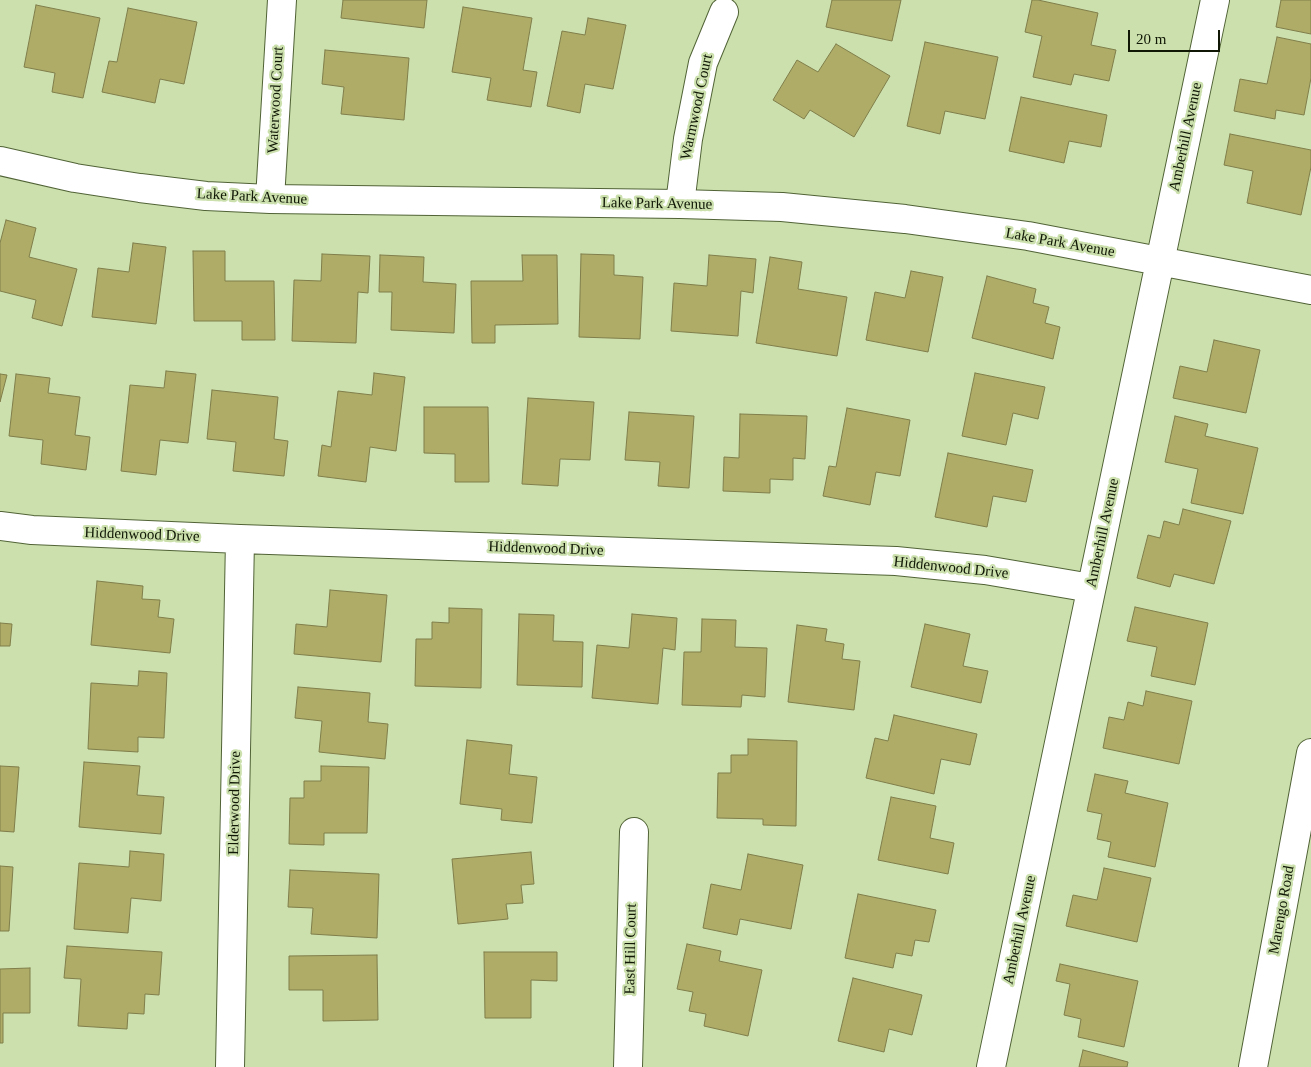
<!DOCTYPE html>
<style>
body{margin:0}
#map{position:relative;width:1311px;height:1067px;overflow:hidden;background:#cbe0ad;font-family:"Times New Roman",serif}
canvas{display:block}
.scale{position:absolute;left:1128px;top:30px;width:92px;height:22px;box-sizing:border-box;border:2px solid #101705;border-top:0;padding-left:6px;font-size:15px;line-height:18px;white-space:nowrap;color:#101705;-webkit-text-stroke:4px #cbe0ad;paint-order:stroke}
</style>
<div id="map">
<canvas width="1311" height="1067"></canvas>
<div class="scale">20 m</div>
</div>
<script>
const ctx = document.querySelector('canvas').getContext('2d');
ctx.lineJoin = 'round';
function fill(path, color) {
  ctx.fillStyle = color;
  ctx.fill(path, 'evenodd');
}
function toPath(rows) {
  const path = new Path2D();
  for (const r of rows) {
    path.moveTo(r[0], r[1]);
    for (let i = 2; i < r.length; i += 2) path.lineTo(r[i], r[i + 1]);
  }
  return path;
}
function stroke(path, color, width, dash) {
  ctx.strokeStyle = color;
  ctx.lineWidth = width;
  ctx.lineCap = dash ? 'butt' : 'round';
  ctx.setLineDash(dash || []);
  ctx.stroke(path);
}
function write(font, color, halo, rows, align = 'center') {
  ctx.font = font + ' "Times New Roman",serif';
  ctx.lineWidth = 4.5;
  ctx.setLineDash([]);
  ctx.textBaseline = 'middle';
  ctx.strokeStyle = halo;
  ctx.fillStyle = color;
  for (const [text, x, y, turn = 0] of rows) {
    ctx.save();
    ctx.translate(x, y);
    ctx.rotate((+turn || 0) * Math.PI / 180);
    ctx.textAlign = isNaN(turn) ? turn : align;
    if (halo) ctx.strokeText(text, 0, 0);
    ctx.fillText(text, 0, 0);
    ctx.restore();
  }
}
const building = toPath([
 [343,0,427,0,424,28,341,18,343,0],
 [832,0,901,0,892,41,826,27,832,0],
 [1032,0,1038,0,1098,13,1091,45,1116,50,1109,81,1074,74,1071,85,1033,77,1042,36,1025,32,1032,0],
 [1281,0,1311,0,1311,34,1276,27,1281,0],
 [36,5,100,18,83,98,52,92,55,73,24,67,36,5],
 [463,7,532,18,523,70,537,72,531,107,487,100,491,78,452,72,463,7],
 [128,8,197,22,184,84,160,79,155,103,102,92,109,61,117,62,128,8],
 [588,18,626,25,613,89,585,84,580,113,547,106,562,31,585,35,588,18],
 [1277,37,1311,44,1311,78,1304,115,1276,110,1275,119,1234,111,1240,79,1267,84,1277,37],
 [925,42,998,57,985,119,945,111,940,134,907,126,925,42],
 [836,44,890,76,854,137,810,110,804,119,773,100,797,60,818,72,836,44],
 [325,50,409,58,404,120,341,114,344,87,322,84,325,50],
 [1021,97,1107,115,1101,147,1069,141,1064,163,1009,151,1021,97],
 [1230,134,1311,150,1311,167,1301,215,1247,203,1253,171,1224,165,1230,134],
 [6,220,36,228,29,257,77,269,62,326,32,318,36,300,0,291,0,243,6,220],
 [133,243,166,247,156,324,92,317,98,268,129,272,133,243],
 [193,251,225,251,225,281,274,281,275,340,242,340,242,321,194,321,193,251],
 [322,254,370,256,368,293,358,292,356,343,292,341,294,280,321,281,322,254],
 [581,254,614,255,614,275,643,277,640,339,579,337,581,254],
 [380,255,424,257,423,282,456,284,454,333,391,330,392,292,379,292,380,255],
 [522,255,557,255,558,324,495,325,495,343,472,343,471,281,523,281,522,255],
 [709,255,756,259,753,293,741,291,738,336,671,331,674,283,707,286,709,255],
 [770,257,802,262,798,289,847,297,837,356,756,343,770,257],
 [911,271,943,277,928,352,866,340,875,292,905,298,911,271],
 [987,276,1036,289,1033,303,1049,307,1045,323,1060,327,1053,359,972,338,987,276],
 [1214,340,1260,350,1246,413,1173,398,1180,366,1207,372,1214,340],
 [166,371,196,374,188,443,160,440,156,475,121,471,130,385,164,388,166,371],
 [374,373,405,377,396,451,370,447,366,482,318,476,322,445,331,447,338,391,372,395,374,373],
 [975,373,1045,387,1038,419,1013,413,1006,445,962,436,975,373],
 [0,374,7,375,0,402,0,374],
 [16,374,50,378,48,393,80,397,75,435,90,437,86,470,41,464,43,440,9,436,16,374],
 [212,390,278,397,274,439,288,441,284,476,233,471,236,442,207,439,212,390],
 [528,398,594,402,590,460,560,459,558,486,522,484,528,398],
 [424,407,488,407,489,482,455,482,455,454,424,453,424,407],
 [847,408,910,420,900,476,876,472,870,505,823,496,829,466,836,467,847,408],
 [629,412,694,416,689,488,658,486,660,462,625,460,629,412],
 [740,414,807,416,805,459,793,458,793,480,770,479,770,493,723,491,724,457,739,458,740,414],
 [1175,416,1208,424,1205,436,1258,448,1243,514,1191,503,1198,469,1165,462,1175,416],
 [948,453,1033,470,1026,502,993,496,987,527,935,517,948,453],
 [1183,509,1231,521,1214,584,1174,574,1170,587,1137,578,1148,535,1160,538,1164,521,1179,525,1183,509],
 [97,581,143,586,142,599,160,600,158,617,174,619,170,653,91,645,97,581],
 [330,590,387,595,381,662,294,654,296,624,327,627,330,590],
 [1135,607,1208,623,1195,685,1151,676,1157,647,1127,641,1135,607],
 [449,608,482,609,481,688,415,686,416,639,432,639,432,622,449,623,449,608],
 [519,614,554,615,553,641,583,642,582,687,517,685,519,614],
 [632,614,677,618,675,650,663,648,658,704,592,698,597,645,629,648,632,614],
 [702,619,736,620,735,647,767,648,765,697,742,695,741,707,682,705,684,652,701,652,702,619],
 [0,623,12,624,10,646,0,646,0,623],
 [925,624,970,634,963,666,988,671,981,703,911,687,925,624],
 [797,625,827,629,825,641,844,644,842,659,860,661,854,710,788,702,797,625],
 [139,671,167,673,164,738,138,737,138,752,88,749,91,683,138,686,139,671],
 [298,687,370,693,368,722,388,724,385,759,319,752,322,721,295,718,298,687],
 [1146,691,1192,701,1179,764,1103,748,1109,717,1124,720,1128,702,1143,706,1146,691],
 [894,715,977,734,970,765,941,759,934,794,866,778,875,738,888,741,894,715],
 [748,739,797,741,796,826,763,825,763,819,717,818,718,773,731,773,731,755,748,755,748,739],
 [467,740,512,745,509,774,537,777,532,823,501,820,502,809,460,804,467,740],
 [84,762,140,766,137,795,164,797,161,834,79,827,84,762],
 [0,766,19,767,14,832,0,831,0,766],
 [321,766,369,767,367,833,324,833,324,845,289,844,290,798,304,798,304,781,321,781,321,766],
 [1095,774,1128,781,1125,793,1168,803,1155,867,1108,857,1111,842,1097,839,1102,814,1087,811,1095,774],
 [891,797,936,806,930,838,954,843,948,874,878,860,891,797],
 [130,851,164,854,161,901,131,898,128,933,74,929,79,863,129,867,130,851],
 [531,852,534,884,521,885,523,903,506,904,508,919,458,924,452,859,531,852],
 [748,854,803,865,791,929,740,919,737,935,703,928,711,884,741,890,748,854],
 [0,866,13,867,9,931,0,931,0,866],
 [1104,868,1151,878,1137,942,1066,926,1073,895,1097,900,1104,868],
 [290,870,379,874,377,938,311,934,313,908,288,907,290,870],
 [858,894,936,910,929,942,915,940,912,956,896,953,893,968,845,958,858,894],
 [687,944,721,951,719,961,762,970,748,1036,704,1026,706,1014,689,1011,693,992,677,989,687,944],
 [67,946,162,952,159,995,145,994,144,1014,128,1013,127,1029,78,1026,81,979,64,978,67,946],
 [484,952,557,952,557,981,531,980,531,1018,485,1018,484,952],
 [377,955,378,1020,323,1021,323,990,289,990,289,956,377,955],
 [1060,964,1138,981,1124,1047,1078,1037,1081,1019,1064,1015,1070,984,1056,981,1060,964],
 [30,968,30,1013,3,1013,3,1043,0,1043,0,969,30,968],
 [853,978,922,995,912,1035,889,1029,884,1052,838,1041,853,978],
 [1083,1050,1128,1062,1127,1067,1079,1067,1083,1050]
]);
fill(building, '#aeac66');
stroke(building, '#807e4b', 1);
const minor = toPath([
 [0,161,75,178,140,188,206,196,270,199,680,204,782,207,905,219,1028,236,1311,290],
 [270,199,282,0],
 [680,204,688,139,703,63,724,12],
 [0,526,32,530,240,539,896,561,985,570,1091,588],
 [230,1067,240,539],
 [628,1067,634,832],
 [991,1067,1215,0],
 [1253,1067,1311,753]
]);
stroke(minor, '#516336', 30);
stroke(minor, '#fff', 28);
write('15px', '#101705', '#cbe0ad', [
 ["Waterwood Court",276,100,-87],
 ["Warmwood Court",697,107,-78],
 ["Amberhill Avenue",1186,137,-78],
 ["Lake Park Avenue",252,197,3],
 ["Lake Park Avenue",657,204,1],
 ["Lake Park Avenue",1060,243,10],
 ["Amberhill Avenue",1103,533,-78],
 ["Hiddenwood Drive",142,535,2],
 ["Hiddenwood Drive",546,549,2],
 ["Hiddenwood Drive",951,568,6],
 ["Elderwood Drive",235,803,-89],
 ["Marengo Road",1282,910,-80],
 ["Amberhill Avenue",1020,930,-78],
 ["East Hill Court",631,949,-89]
]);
</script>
